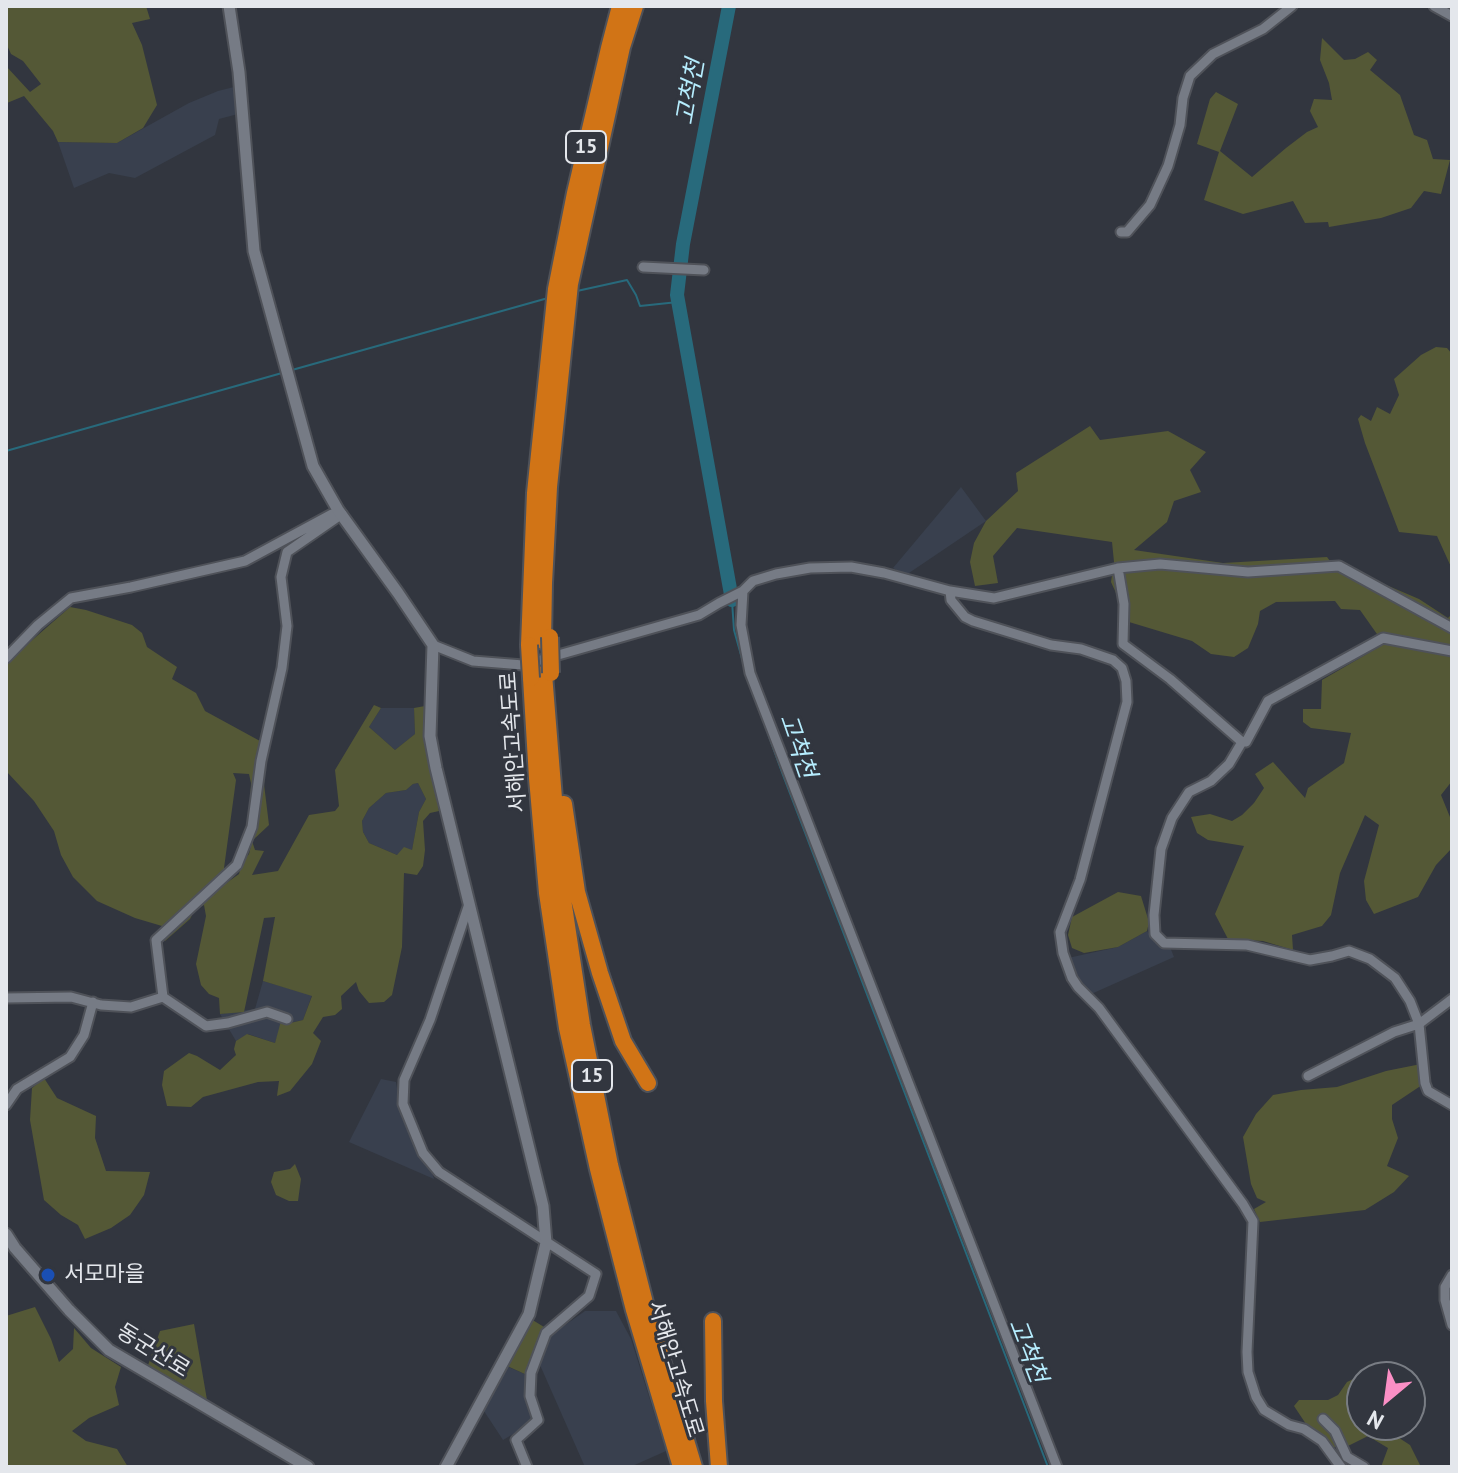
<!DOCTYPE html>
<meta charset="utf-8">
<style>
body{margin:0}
#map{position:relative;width:1458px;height:1473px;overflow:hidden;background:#32363f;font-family:"PT Sans",sans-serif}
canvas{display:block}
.frame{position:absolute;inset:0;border:8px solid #e4e7ec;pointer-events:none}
.north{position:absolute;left:1346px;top:1361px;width:80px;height:80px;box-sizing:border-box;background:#32363f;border:2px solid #797d84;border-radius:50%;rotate:209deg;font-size:22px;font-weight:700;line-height:32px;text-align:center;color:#e4e7ec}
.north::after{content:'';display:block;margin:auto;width:28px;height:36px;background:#fb8fc5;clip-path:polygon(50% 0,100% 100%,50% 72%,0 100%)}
</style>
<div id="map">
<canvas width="1458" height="1473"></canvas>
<div class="frame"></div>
<div class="north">N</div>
</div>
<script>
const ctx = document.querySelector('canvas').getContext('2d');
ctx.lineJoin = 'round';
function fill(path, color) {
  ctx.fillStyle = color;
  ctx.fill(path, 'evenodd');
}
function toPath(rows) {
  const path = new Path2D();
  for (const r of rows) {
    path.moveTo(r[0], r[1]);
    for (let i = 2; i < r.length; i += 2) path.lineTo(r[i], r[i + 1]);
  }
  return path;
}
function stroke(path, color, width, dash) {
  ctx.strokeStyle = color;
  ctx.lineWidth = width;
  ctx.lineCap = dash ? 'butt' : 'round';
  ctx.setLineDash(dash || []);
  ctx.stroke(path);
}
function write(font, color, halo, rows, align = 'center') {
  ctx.font = font + ' "PT Sans","Noto Sans KR",sans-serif';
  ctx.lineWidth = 6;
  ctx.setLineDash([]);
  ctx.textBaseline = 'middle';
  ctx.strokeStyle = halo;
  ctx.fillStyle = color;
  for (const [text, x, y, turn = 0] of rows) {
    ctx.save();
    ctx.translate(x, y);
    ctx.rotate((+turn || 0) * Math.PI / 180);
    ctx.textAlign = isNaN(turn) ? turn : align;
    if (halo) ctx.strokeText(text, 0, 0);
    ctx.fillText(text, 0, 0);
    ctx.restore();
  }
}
fill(toPath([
 [234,87,238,114,219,119,215,135,135,178,109,173,74,188,58,142,117,143,189,103,218,91],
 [961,487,986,521,906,575,893,568],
 [381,708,414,708,415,734,395,750,369,727],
 [418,783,426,799,419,812,412,850,397,855,369,843,363,832,362,821,369,808,386,793,406,790,413,784],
 [1147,931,1156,942,1170,947,1174,957,1089,995,1076,980,1068,958,1118,947],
 [263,981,312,995,303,1020,286,1024,282,1022,275,1043,248,1034,236,1041,220,1014,255,1009],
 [381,1079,396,1082,402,1118,420,1155,432,1172,434,1179,349,1142],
 [585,1311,616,1311,631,1339,666,1451,630,1467,585,1467,540,1365,548,1337],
 [504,1365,527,1375,535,1421,503,1440,484,1411]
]), '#39404e');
fill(toPath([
 [6,6,146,6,150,19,132,23,142,45,157,105,143,128,117,143,58,142,53,131,24,96,7,103,6,66,30,92,41,84,23,61,11,54,6,43],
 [1322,38,1344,60,1355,59,1368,52,1377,60,1370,70,1400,95,1414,135,1427,140,1433,159,1450,160,1441,194,1424,191,1411,208,1381,218,1329,227,1328,222,1305,223,1293,201,1243,214,1204,200,1219,152,1197,144,1210,99,1216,92,1238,104,1220,151,1252,177,1286,148,1307,132,1318,127,1310,111,1314,99,1332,100,1329,83,1320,60],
 [1436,347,1447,348,1452,354,1452,569,1437,536,1399,532,1365,443,1358,419,1361,415,1371,421,1377,407,1390,414,1399,395,1394,379,1421,355],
 [1090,426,1100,440,1168,431,1206,452,1190,470,1201,492,1174,501,1167,522,1134,550,1223,563,1327,557,1330,561,1419,599,1448,618,1452,614,1452,781,1441,795,1452,822,1452,848,1436,865,1418,897,1374,914,1366,900,1364,881,1379,825,1365,815,1340,873,1331,915,1322,926,1292,935,1293,950,1263,941,1228,939,1215,914,1244,846,1208,840,1197,833,1191,817,1210,814,1232,821,1242,815,1254,803,1264,788,1255,774,1273,762,1305,798,1308,788,1344,763,1351,733,1311,728,1303,722,1303,709,1321,709,1322,680,1384,644,1360,610,1341,609,1335,601,1276,602,1260,611,1258,624,1248,648,1234,657,1211,654,1192,641,1129,622,1111,582,1114,562,1112,542,1017,528,993,556,998,583,975,586,970,562,974,543,986,521,1018,491,1016,473],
 [70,607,86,610,132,625,142,633,147,647,177,667,172,679,196,693,205,711,260,741,268,743,264,784,269,825,252,841,255,850,264,851,252,875,278,871,309,815,335,811,339,806,335,770,374,705,381,708,369,727,395,750,415,734,414,708,425,706,425,729,439,811,430,813,423,821,425,850,423,866,417,875,404,873,402,947,392,995,384,1002,369,1003,359,991,356,982,341,996,342,1009,335,1015,323,1017,313,1033,321,1041,312,1064,290,1091,277,1096,279,1081,258,1082,203,1097,191,1107,167,1106,162,1085,164,1071,189,1053,197,1056,220,1070,236,1055,234,1049,236,1041,247,1034,275,1043,281,1021,286,1024,303,1020,312,996,263,981,275,917,264,918,244,1012,220,1014,219,998,209,994,201,985,196,964,206,916,204,905,195,909,190,919,165,941,162,926,135,918,97,901,73,877,61,855,54,831,34,801,7,772,6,663],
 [233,773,249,774,251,783,249,822,252,841,249,854,242,862,239,874,225,884,224,868,236,780],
 [418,783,426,799,419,812,412,850,404,847,397,855,369,843,363,832,362,821,369,808,386,793,406,790,413,784],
 [1118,892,1141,896,1149,922,1147,931,1118,947,1084,953,1072,948,1068,935,1072,917],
 [1421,1064,1422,1085,1392,1105,1392,1119,1398,1138,1387,1166,1409,1176,1394,1192,1365,1210,1260,1222,1254,1209,1266,1202,1257,1198,1251,1184,1243,1137,1256,1114,1273,1095,1301,1090,1337,1087,1386,1071],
 [44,1078,57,1098,96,1116,95,1138,106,1171,150,1172,144,1195,130,1215,111,1228,85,1239,78,1225,61,1215,44,1200,30,1120,32,1088],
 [295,1164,301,1179,298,1201,289,1201,276,1195,271,1182,274,1172,290,1169],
 [35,1307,51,1339,59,1362,73,1349,74,1328,91,1348,121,1367,115,1387,119,1405,89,1418,72,1431,86,1441,117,1449,128,1467,6,1467,6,1316],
 [531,1319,544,1327,527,1375,505,1365],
 [194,1324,207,1400,147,1368,160,1331],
 [1368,1372,1369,1377,1362,1377,1362,1425,1387,1425,1393,1434,1410,1445,1421,1467,1381,1467,1388,1448,1368,1436,1346,1447,1330,1447,1310,1430,1294,1406,1299,1400,1328,1400,1338,1395,1347,1382]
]), '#545836');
stroke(toPath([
 [577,291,627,280,636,295,640,306,678,302],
 [292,370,548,298],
 [6,451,282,373],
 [732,601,734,630,743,662],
 [762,717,783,775,1048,1467]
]), '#286a7c', 2);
stroke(toPath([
 [729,6,683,244,677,295,732,600]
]), '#286a7c', 14);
const minor = toPath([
 [1434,6,1452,16],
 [1121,232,1127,232,1150,205,1168,166,1180,125,1183,98,1190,76,1213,54,1263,29,1292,6],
 [643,267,704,270],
 [1118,568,1124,604,1123,644,1170,679,1242,742,1229,764,1211,781,1189,792,1172,818,1161,849,1154,915,1155,934,1164,943,1247,945,1310,960,1332,956,1349,951,1370,959,1395,978,1410,1001,1419,1024,1394,1032,1308,1076],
 [743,591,741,625,750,673,1057,1467],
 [950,591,951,600,965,617,973,621,1051,645,1081,649,1113,660,1122,668,1126,681,1127,702,1080,880,1060,932,1063,953,1072,978,1078,987,1099,1008,1243,1204,1253,1221,1247,1352,1248,1372,1256,1397,1264,1410,1289,1425,1304,1429,1322,1441,1341,1467],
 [433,645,473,661,523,665,699,615,719,603,743,591,753,581,776,574,810,568,851,567,884,573,950,591,994,598,1118,568,1160,564,1248,572,1339,566,1452,628],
 [6,658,38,625,71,598,131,587,245,561,332,514],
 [1246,742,1268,701,1383,638,1452,651],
 [469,904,430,1020,404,1080,403,1104,423,1153,439,1172,596,1274,589,1296,546,1333,531,1373,530,1396,538,1420,516,1440,527,1467],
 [163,997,156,940,237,865,252,827,261,761,282,668,287,626,281,577,287,552,342,514],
 [6,998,71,997,101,1005,131,1007,163,997,206,1026,228,1023,267,1012,287,1019],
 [1452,999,1419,1024,1425,1083,1428,1091,1452,1105],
 [6,1105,17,1089,70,1057,84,1035,93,1002],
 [1452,1275,1445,1287,1445,1300,1452,1325],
 [1323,1419,1335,1431,1347,1457,1364,1467]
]);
const tertiary = toPath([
 [229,6,239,72,254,251,313,466,338,510,398,593,433,645,430,736,436,768,543,1206,546,1243,529,1314,446,1467],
 [6,1234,15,1248,69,1310,109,1350,308,1467]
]);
const motorway = toPath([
 [543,641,544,583,549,487,570,284,622,47,635,6],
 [529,645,535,493,556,289,575,193,609,48,620,6],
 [544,674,561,886,582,1025,610,1165,646,1307,694,1467],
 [531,678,537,778,547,893,567,1028,598,1169,634,1310,681,1467],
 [564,804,577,892,600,973,623,1041,648,1083],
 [713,1321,714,1401,719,1467]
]);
stroke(minor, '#4f5259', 13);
stroke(tertiary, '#4f5259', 15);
stroke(motorway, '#4f5259', 20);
stroke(minor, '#767b85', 9);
stroke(tertiary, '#767b85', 11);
stroke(motorway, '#d17416', 16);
const motorwayBridge = toPath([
 [550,637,551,673],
 [529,645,531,678]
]);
stroke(motorwayBridge, '#4f5259', 20, []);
stroke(motorwayBridge, '#d17416', 16);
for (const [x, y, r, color] of [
 [48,1275,8,"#1a4fb4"]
]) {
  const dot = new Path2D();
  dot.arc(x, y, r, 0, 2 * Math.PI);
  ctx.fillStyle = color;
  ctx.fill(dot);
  stroke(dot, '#32363f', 3);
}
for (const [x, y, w] of [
 [586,147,40],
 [592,1076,40]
]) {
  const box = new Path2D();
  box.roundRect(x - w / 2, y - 16, w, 32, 6);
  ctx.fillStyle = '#32363f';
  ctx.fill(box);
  stroke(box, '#e4e7ec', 2);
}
write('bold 20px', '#e4e7ec', null, [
 ["15",586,147],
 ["15",592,1076]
]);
write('22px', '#e4e7ec', '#32363f', [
 ["서해안고속도로",514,742,-94],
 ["동군산로",153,1351,32],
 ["서해안고속도로",675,1369,73]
]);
write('22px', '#e4e7ec', '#32363f', [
 ["서모마을",64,1275]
], 'left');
write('italic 24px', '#b6edfe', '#32363f', [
 ["고척천",691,92,-80],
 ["고척천",797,746,71],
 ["고척천",1027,1351,69]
]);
</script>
